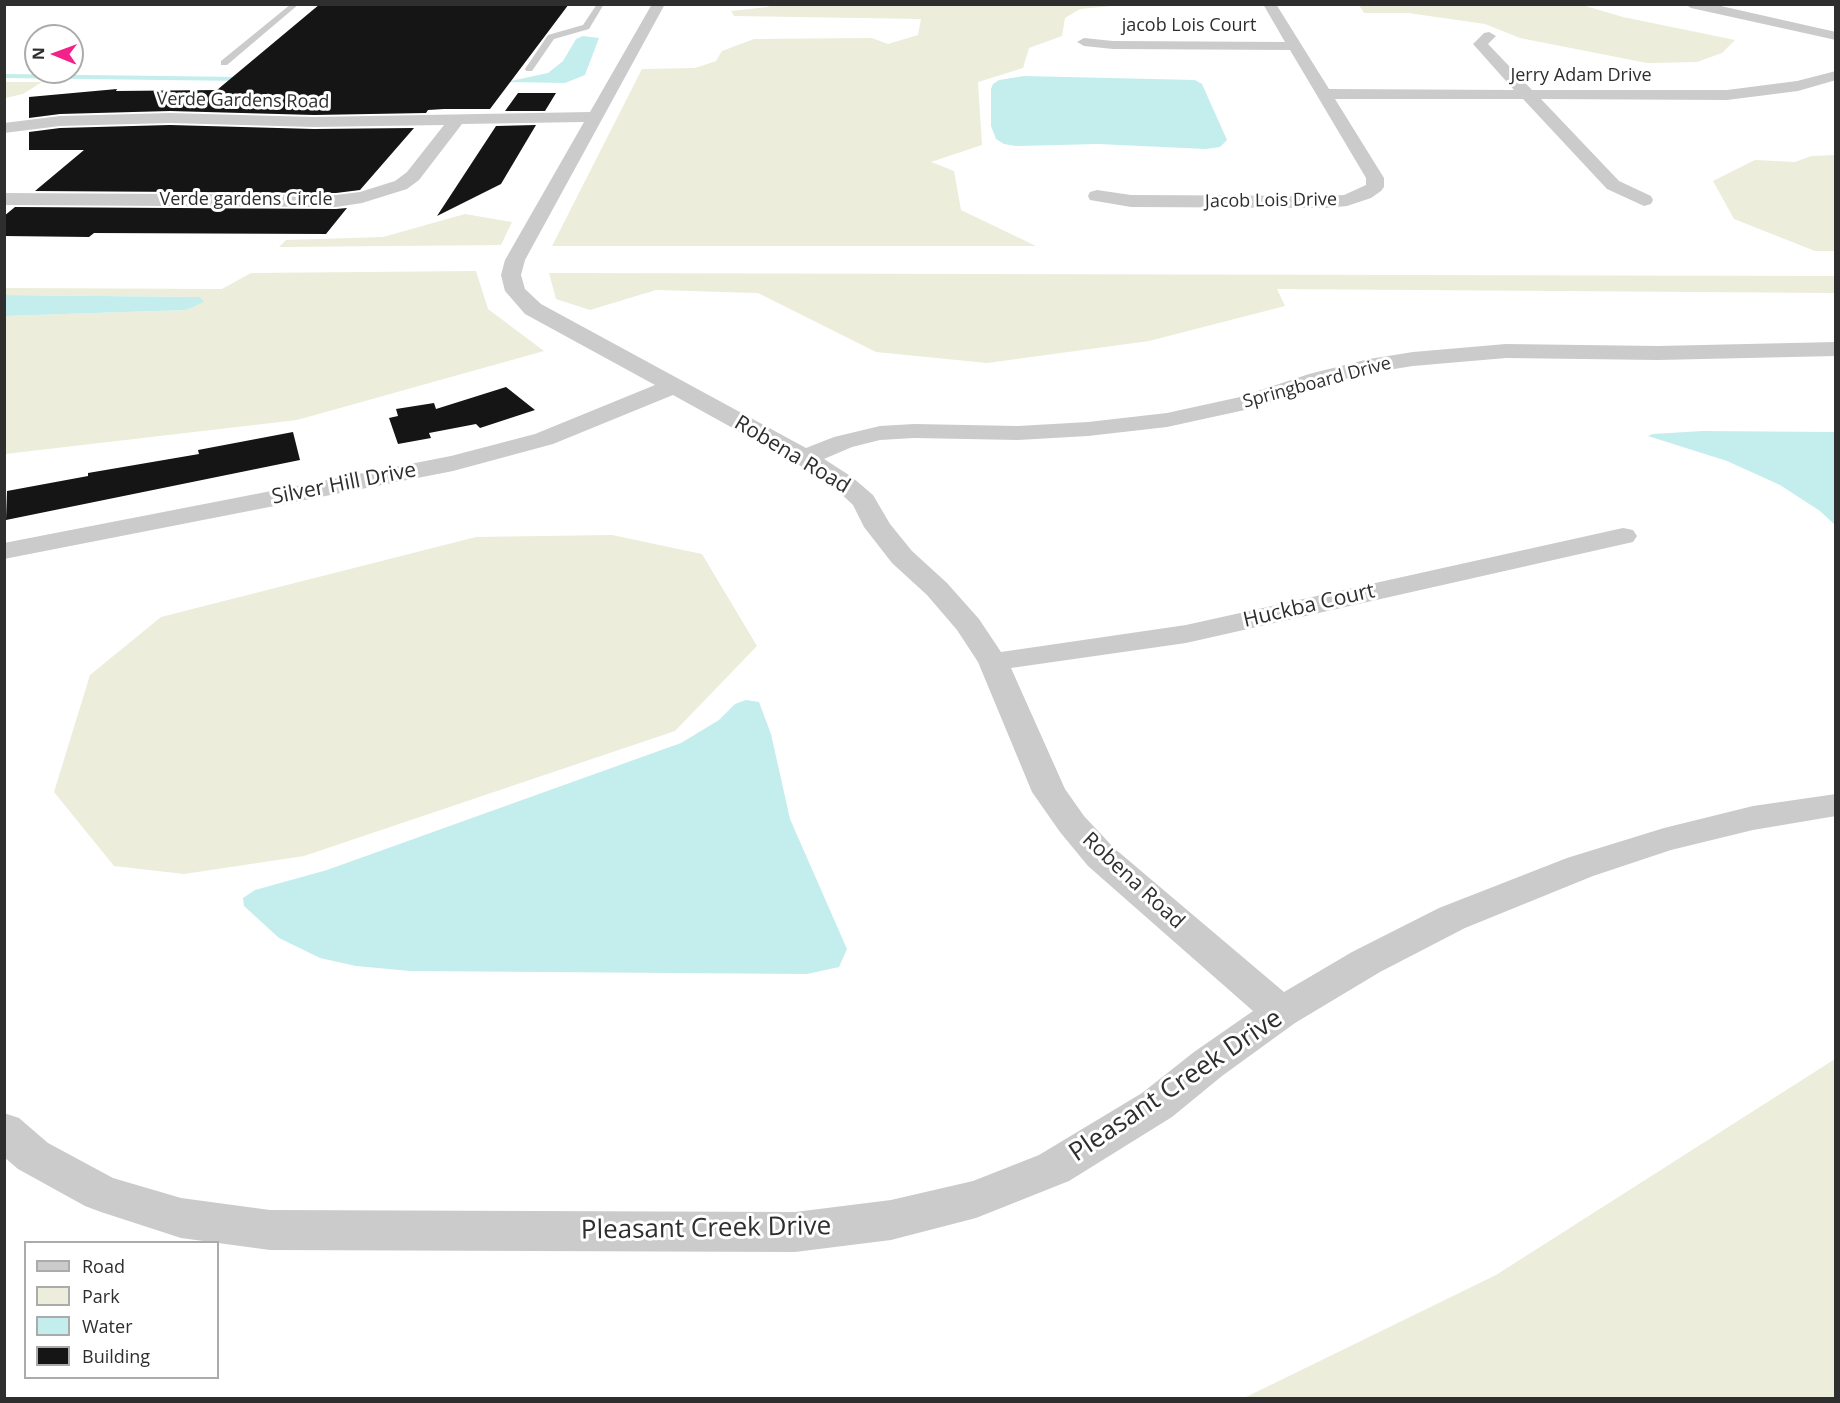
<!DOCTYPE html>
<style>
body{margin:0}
#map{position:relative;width:1840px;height:1403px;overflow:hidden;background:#fff;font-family:"Open Sans",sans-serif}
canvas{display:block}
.frame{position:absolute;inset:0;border:6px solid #2e2e2e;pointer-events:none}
.legend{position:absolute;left:24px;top:1241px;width:195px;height:138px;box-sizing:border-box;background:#fff;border:2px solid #ababab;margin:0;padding:8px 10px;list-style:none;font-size:18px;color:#2e2e2e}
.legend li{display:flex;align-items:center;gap:12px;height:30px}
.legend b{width:30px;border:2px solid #ababab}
.north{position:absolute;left:24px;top:24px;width:60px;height:60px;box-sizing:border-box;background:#fff;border:2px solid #ababab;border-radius:50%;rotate:271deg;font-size:16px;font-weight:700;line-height:24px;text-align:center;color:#2e2e2e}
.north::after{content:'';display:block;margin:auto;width:21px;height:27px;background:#f3218a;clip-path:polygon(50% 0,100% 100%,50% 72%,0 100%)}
</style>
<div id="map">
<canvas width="1840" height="1403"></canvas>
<div class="frame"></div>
<ul class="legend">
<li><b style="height:8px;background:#cbcbcb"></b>Road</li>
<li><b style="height:16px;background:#ecedda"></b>Park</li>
<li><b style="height:16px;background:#c4eeed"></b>Water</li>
<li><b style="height:16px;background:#151515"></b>Building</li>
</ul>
<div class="north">N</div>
</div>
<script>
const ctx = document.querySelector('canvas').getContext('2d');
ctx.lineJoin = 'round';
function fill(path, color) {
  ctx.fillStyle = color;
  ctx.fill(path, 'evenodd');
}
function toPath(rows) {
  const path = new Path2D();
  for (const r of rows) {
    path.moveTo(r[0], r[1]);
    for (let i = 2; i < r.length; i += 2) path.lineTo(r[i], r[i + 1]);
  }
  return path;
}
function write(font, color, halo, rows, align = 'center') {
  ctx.font = font + ' "Open Sans",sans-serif';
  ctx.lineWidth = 6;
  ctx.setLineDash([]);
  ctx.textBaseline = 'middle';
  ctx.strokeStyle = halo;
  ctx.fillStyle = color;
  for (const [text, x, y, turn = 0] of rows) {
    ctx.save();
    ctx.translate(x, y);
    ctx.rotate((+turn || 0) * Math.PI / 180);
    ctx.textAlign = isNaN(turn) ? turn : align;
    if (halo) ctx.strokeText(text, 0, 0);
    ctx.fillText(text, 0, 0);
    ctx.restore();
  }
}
fill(toPath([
 [771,4,1123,5,1080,9,1065,18,1062,36,1029,48,1023,68,978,82,982,145,931,162,954,171,961,210,1036,246,552,246,642,69,695,68,716,61,722,51,754,39,872,38,888,44,918,35,921,19,734,16,731,11,768,7],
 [1359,5,1582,5,1623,17,1735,40,1722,53,1697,62,1647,63,1520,38,1485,24,1408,13,1364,13],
 [5,82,42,82,23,94,5,98],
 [1835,155,1835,251,1815,251,1734,219,1713,181,1755,160,1795,162,1811,156],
 [465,214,512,222,501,245,279,247,286,240,383,237],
 [476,271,488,309,544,351,297,420,5,454,4,316,186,310,203,302,200,297,5,295,5,288,222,289,251,273],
 [549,273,1835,276,1836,293,1277,289,1285,306,1149,341,987,363,876,352,758,293,656,290,590,310,556,299],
 [612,535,702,554,757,646,675,731,304,856,184,874,114,866,54,792,90,675,161,617,476,537],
 [1835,1059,1835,1398,1244,1398,1496,1275]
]), '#ecedda');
fill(toPath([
 [583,36,599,38,585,75,565,83,506,82,548,73,563,61,576,39],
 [1024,76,1195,80,1202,84,1227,140,1220,147,1206,149,1098,144,1016,146,1004,144,996,139,991,126,991,89,993,84,999,80],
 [5,295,200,297,204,302,186,310,5,316],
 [1702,431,1835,432,1835,525,1820,511,1780,485,1727,461,1648,436,1653,434],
 [746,700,759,702,771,734,790,819,847,949,839,967,807,974,410,971,356,966,320,958,279,938,244,906,243,898,255,890,327,870,681,743,719,720,735,704]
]), '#c4eeed');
fill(toPath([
 [4,74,244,77,247,79,244,81,4,78,4,74]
]), '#c4eeed');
fill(toPath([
 [320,4,569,4,490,109,444,109,428,110,426,113,314,115,170,111,60,114,29,118,29,97,117,89,116,91,217,90],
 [518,93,556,93,545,111,505,111],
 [170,125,314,129,414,128,360,190,336,193,35,191,84,150,29,150,29,132,60,128],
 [536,125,501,184,437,216,496,126],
 [15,207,336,209,347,208,326,234,94,233,89,237,4,236,4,216],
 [506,387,535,410,480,428,476,424,429,433,431,438,398,444,389,418,398,416,396,409,434,403,436,409],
 [293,432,300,460,6,520,7,491,88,476,88,473,199,454,198,450]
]), '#151515');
fill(toPath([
 [291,4,299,4,227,65,221,65,221,61,291,4],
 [597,4,604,4,589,29,554,39,532,71,526,71,525,69,548,35,583,25,597,4]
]), '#cbcbcb');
fill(toPath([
 [652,4,665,4,525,260,521,275,525,289,541,304,806,448,834,437,880,426,914,424,1018,426,1088,422,1167,413,1240,397,1309,374,1369,359,1413,352,1506,344,1658,346,1836,342,1836,356,1658,360,1506,358,1413,366,1369,373,1325,384,1254,408,1167,427,1088,436,1018,440,914,438,880,440,852,447,824,459,852,477,873,495,890,524,912,551,947,583,979,619,1001,652,1186,625,1623,528,1633,530,1637,536,1633,542,1186,643,1011,668,1065,789,1084,816,1114,848,1284,992,1352,952,1439,908,1567,858,1664,828,1753,806,1836,794,1836,816,1753,830,1671,850,1593,876,1465,928,1380,972,1295,1023,1222,1076,1172,1117,1069,1181,976,1218,891,1240,795,1252,270,1250,181,1238,101,1212,85,1206,18,1169,4,1157,4,1113,19,1118,48,1143,113,1178,181,1198,270,1210,795,1212,891,1200,973,1181,1039,1155,1142,1093,1194,1052,1253,1011,1088,866,1060,832,1032,792,978,662,957,630,927,595,892,563,864,527,853,505,834,487,796,463,673,395,553,444,453,471,4,559,4,543,451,456,535,434,655,385,525,314,505,291,501,275,505,260,584,122,462,124,419,180,407,189,362,203,336,207,4,205,4,193,336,195,360,192,395,181,407,172,444,125,314,127,170,123,60,126,4,133,4,123,60,116,170,113,314,117,590,112,652,4],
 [1263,4,1276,4,1329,89,1514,90,1473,44,1484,33,1489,32,1496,36,1488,44,1532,90,1727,90,1797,81,1836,71,1836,80,1798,91,1727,100,1541,99,1619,181,1651,196,1653,200,1651,204,1644,206,1607,189,1523,99,1335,99,1384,178,1384,187,1381,191,1371,198,1347,206,1326,208,1131,207,1090,200,1088,196,1090,192,1097,190,1131,195,1326,196,1344,195,1366,185,1366,178,1290,50,1113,49,1084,46,1077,42,1084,38,1113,41,1285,42,1263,4],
 [1685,4,1712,4,1836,32,1836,40,1691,8,1685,4]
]), '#cbcbcb');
write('18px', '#2e2e2e', '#fff', [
 ["jacob Lois Court",1189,26],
 ["Jerry Adam Drive",1581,76],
 ["Verde Gardens Road",243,101,1],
 ["Verde gardens Circle",246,200],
 ["Jacob Lois Drive",1271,201,-1],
 ["Springboard Drive",1317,383,-15]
]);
write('21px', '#2e2e2e', '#fff', [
 ["Robena Road",792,455,31],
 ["Silver Hill Drive",344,484,-11],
 ["Huckba Court",1309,606,-13],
 ["Robena Road",1133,881,43]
]);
write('26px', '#2e2e2e', '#fff', [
 ["Pleasant Creek Drive",1176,1086,-34],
 ["Pleasant Creek Drive",706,1229,-1]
]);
</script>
